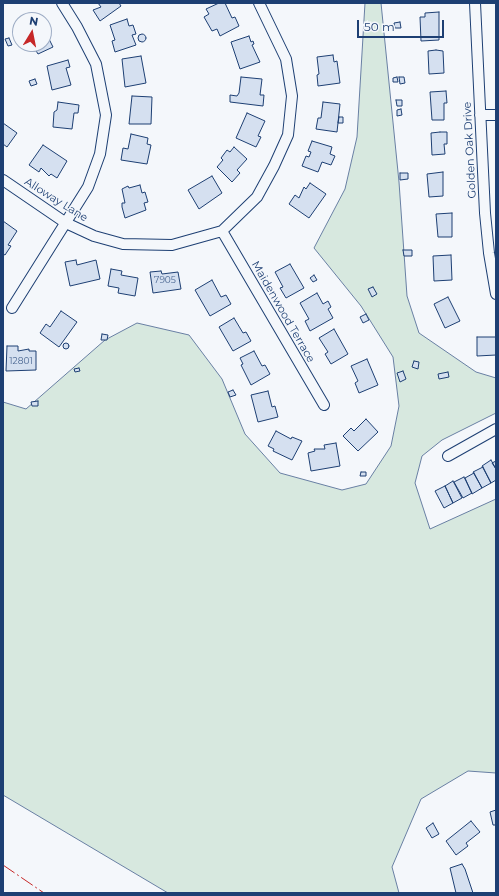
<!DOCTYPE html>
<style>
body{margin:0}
#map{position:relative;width:499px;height:896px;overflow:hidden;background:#f4f7fb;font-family:Montserrat,sans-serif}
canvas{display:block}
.frame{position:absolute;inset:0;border:4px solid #1d3f73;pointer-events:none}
.north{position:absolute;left:12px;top:12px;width:40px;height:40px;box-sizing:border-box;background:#f4f7fb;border:1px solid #9eadc5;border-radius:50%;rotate:10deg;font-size:11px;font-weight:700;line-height:16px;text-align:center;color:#1d3f73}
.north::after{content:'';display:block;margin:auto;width:14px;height:18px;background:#c62828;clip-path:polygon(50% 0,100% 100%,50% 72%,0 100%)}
.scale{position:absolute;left:357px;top:20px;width:87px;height:18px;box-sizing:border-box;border:2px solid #1d3f73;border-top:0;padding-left:5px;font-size:12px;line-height:14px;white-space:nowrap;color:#1d3f73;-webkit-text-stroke:3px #f4f7fb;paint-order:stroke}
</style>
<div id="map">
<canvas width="499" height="896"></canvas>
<div class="frame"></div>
<div class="north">N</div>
<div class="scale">50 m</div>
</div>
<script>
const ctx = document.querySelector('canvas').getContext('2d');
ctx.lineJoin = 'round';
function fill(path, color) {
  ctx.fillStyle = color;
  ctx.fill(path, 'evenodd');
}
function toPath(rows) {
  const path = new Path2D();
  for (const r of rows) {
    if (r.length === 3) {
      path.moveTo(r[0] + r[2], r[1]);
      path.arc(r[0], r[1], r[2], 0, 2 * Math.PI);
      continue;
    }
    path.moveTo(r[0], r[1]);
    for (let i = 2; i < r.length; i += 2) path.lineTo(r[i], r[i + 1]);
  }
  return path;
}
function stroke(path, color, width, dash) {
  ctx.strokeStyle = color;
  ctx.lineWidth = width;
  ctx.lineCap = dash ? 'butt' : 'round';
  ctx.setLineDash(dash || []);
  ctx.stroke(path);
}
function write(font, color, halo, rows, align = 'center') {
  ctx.font = font + ' Montserrat,sans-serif';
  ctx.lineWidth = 3;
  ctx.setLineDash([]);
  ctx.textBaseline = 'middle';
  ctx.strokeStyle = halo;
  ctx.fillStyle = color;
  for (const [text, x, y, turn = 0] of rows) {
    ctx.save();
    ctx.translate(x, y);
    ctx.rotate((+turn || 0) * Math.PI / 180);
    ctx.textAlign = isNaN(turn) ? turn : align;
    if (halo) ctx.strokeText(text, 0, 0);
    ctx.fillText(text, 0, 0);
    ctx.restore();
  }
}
const green = toPath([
 [365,3,381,3,399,182,407,296,419,333,476,372,496,378,496,413,442,440,422,456,415,483,430,529,496,499,496,773,468,771,421,799,392,867,399,893,168,893,3,795,3,402,26,409,105,340,137,323,189,335,222,379,245,434,280,473,342,490,366,484,391,446,399,406,393,357,361,306,314,248,345,189,357,137,365,3]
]);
fill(green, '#d7e8df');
stroke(green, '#687fa3', 1);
const building = toPath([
 [98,3,119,3,121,6,100,21,93,10,101,7,98,3],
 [219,3,225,3,232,18,235,17,239,26,220,36,217,29,212,31,204,17,209,14,206,9,219,3],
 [439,12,439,40,421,41,420,17,425,17,425,13,439,12],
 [127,19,129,26,133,25,136,34,132,35,136,45,115,52,112,41,115,40,110,25,127,19],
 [400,22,401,28,395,28,394,23,400,22],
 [44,29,53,47,38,54,32,44,44,44,44,29],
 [142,38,4],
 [249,36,251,42,253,41,254,44,252,45,260,62,240,69,231,42,249,36],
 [9,38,12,45,8,46,5,39,9,38],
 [436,50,443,51,444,73,429,74,428,51,436,50],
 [333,55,334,62,337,61,340,83,318,86,317,75,319,74,317,57,333,55],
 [141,56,146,83,125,87,122,59,141,56],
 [68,60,70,67,66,68,71,85,52,90,47,66,68,60],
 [241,77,262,79,260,95,264,95,263,106,230,102,230,95,237,96,239,93,241,77],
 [397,77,398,82,393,82,393,78,397,77],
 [399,77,404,77,405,83,400,84,399,77],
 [35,79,37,84,31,86,29,81,35,79],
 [446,91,447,103,444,103,444,120,432,120,430,92,446,91],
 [132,96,152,97,151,124,129,124,132,96],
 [396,100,402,100,402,106,397,106,396,100],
 [58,102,79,105,78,113,74,113,72,129,53,127,54,112,57,110,58,102],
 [323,102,340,104,337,132,316,129,318,118,321,118,323,102],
 [401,109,402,115,397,116,397,110,401,109],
 [247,113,265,121,258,136,261,137,256,147,236,138,247,113],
 [339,117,343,117,343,123,338,123,339,117],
 [3,123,17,133,7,147,3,144,3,123],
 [440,132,447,132,447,144,444,144,445,154,432,155,431,133,440,132],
 [131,134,148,138,147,144,151,145,147,164,121,160,123,148,128,149,131,134],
 [312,141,332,147,330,154,335,156,331,165,322,162,318,172,302,166,306,156,309,157,311,152,308,151,312,141],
 [43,145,67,161,57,178,51,174,49,176,41,168,39,172,29,165,43,145],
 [234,147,247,159,237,170,240,173,232,182,217,167,223,160,221,158,227,150,230,152,234,147],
 [443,172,443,196,429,197,427,174,443,172],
 [400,173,408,173,408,179,400,180,400,173],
 [212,176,222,193,199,209,188,190,212,176],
 [310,183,326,194,309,218,289,204,295,195,299,198,304,187,306,189,310,183],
 [140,185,142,193,145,192,148,202,144,203,146,210,125,218,122,207,122,203,125,203,122,189,128,186,129,188,140,185],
 [452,213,452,237,438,237,436,214,452,213],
 [3,221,17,231,8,245,11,246,5,255,3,254,3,221],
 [403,250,412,250,412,256,404,256,403,250],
 [451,255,452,280,434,281,433,256,451,255],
 [76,260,77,265,96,260,100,279,70,286,65,262,76,260],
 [290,264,304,288,286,298,280,288,283,287,275,272,290,264],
 [111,269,122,271,121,275,138,278,135,296,118,293,119,288,108,286,111,269],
 [161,271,162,274,178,272,181,289,153,293,150,272,161,271],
 [314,275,317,280,313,282,310,278,314,275],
 [212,280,221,297,226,295,231,304,210,316,195,290,212,280],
 [373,287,377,294,372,297,368,289,373,287],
 [317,293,323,304,328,301,331,307,328,309,333,318,310,331,305,321,309,319,300,303,317,293],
 [448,297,460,321,445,328,434,304,448,297],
 [61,311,77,322,59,347,40,333,46,324,50,327,61,311],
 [366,314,369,320,363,323,360,317,366,314],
 [234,318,243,333,246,332,251,341,233,351,219,327,234,318],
 [334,329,348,354,331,364,325,354,328,352,319,338,334,329],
 [102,334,108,335,107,340,101,340,102,334],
 [477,337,496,337,496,355,477,356,477,337],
 [66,346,3],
 [7,346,18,346,18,351,29,349,29,351,36,351,36,370,6,371,7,346],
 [254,351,262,366,265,365,270,374,251,385,241,365,243,364,240,358,254,351],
 [367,359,378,385,359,393,355,383,358,381,351,366,367,359],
 [414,361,419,362,418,369,412,367,414,361],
 [79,368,80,371,75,372,74,369,79,368],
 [403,371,406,379,400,382,397,373,403,371],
 [448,372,449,377,439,379,438,374,448,372],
 [233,390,236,395,230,397,228,392,233,390],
 [268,391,272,407,275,406,278,417,258,422,251,395,268,391],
 [38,401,38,406,32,406,31,402,38,401],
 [366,419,378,432,358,451,343,436,351,428,354,431,366,419],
 [276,431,291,439,292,437,302,441,292,460,273,451,274,449,268,446,276,431],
 [336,443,340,466,311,471,308,453,315,451,314,449,325,449,324,445,336,443],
 [491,460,496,469,496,480,491,483,482,466,491,460],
 [496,461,496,469,492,463,496,461],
 [483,467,491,483,482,488,473,472,483,467],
 [361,472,366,472,366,476,360,476,361,472],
 [474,473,482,488,472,494,465,478,474,473],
 [464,477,472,493,463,498,454,482,464,477],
 [453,481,462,498,453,503,445,486,453,481],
 [445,486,453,503,444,508,435,491,445,486],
 [496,810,496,825,493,825,490,812,496,810],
 [471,821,480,832,466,843,468,846,456,855,446,841,471,821],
 [433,823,439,834,432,838,426,828,433,823],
 [462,864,465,869,473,893,456,893,450,868,462,864]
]);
fill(building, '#d5e0f0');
stroke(building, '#1d3f73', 1);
const street = toPath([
 [475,3,485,213,489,253,496,294],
 [480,115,496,115],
 [3,180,66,223,94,236,123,244,172,245,222,231,257,197,274,166,288,135,292,96,286,59,259,3],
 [222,231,324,405],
 [12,308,88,187,100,154,106,115,96,64,77,27,62,3],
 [448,456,496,429]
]);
stroke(street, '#1d3f73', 12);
stroke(street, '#f4f7fb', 10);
stroke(toPath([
 [3,865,44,893]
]), '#c62828', 1, [14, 3, 2, 3]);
write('9px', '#4b6792', null, [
 ["7905",165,280],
 ["12801",21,361]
]);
write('11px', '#1d3f73', '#f4f7fb', [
 ["Golden Oak Drive",470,150,-93],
 ["Alloway Lane",56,200,32],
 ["Maidenwood Terrace",283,312,60]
]);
</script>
